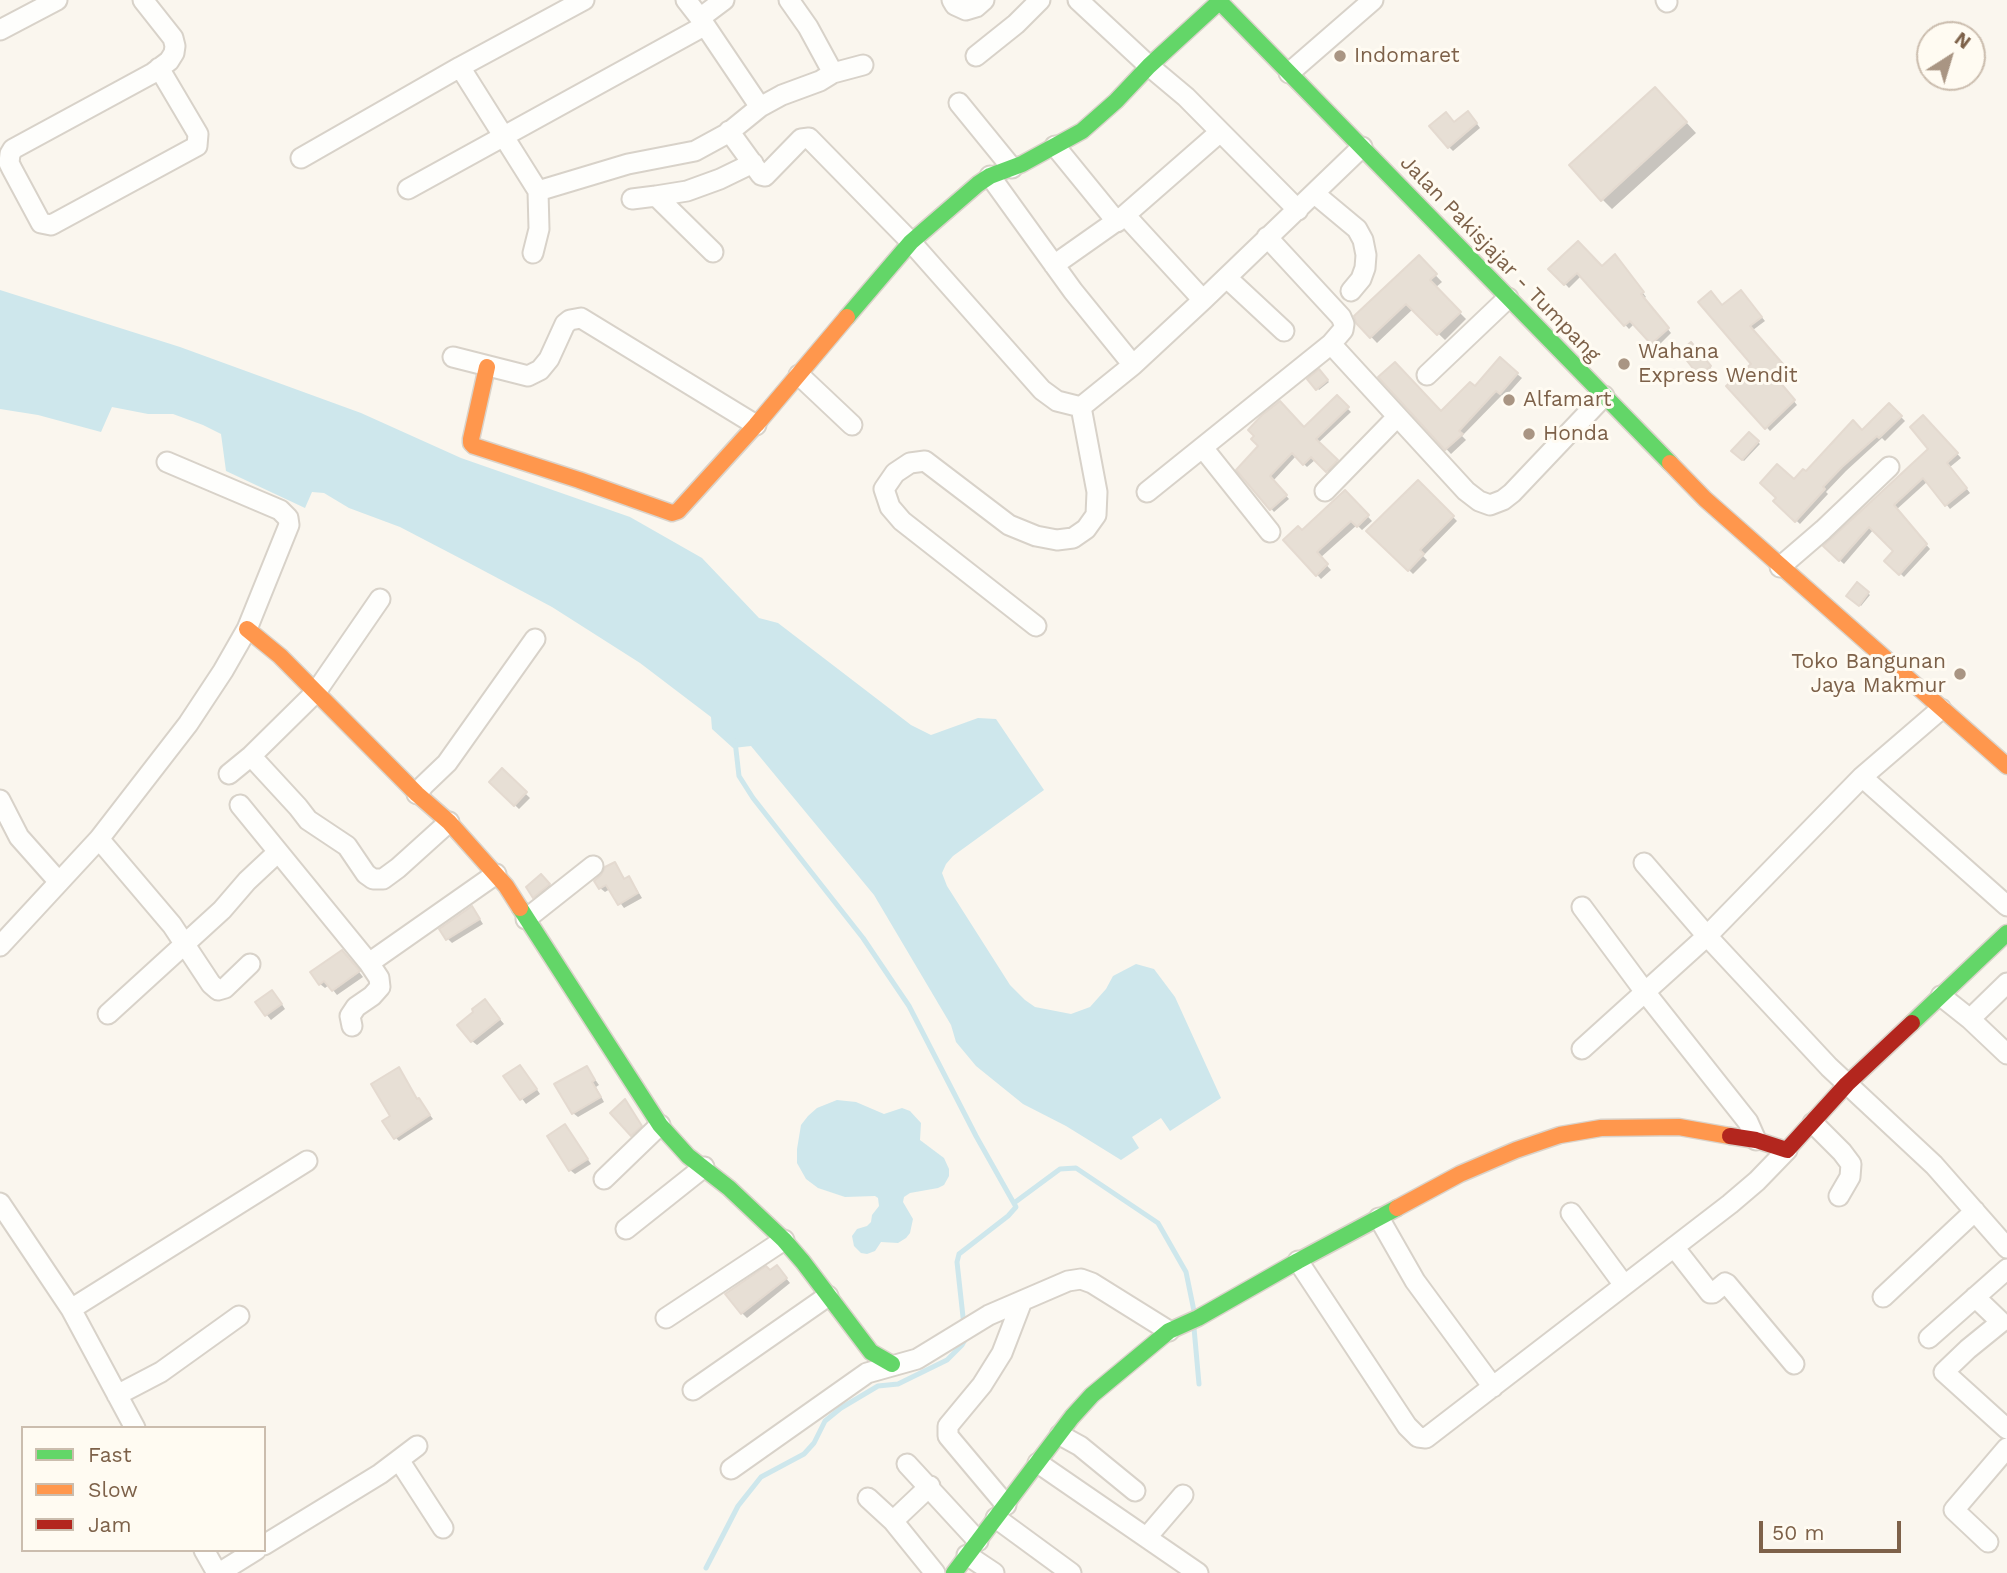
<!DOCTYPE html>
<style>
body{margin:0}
#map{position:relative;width:2007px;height:1573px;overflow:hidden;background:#faf6ee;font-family:"Work Sans",sans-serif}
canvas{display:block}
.legend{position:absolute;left:21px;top:1426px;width:245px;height:126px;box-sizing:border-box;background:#fffbf2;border:2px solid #cbbdae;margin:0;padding:9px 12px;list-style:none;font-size:21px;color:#7d6149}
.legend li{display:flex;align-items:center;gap:14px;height:35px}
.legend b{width:35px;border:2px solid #cbbdae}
.north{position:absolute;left:1916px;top:21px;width:70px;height:70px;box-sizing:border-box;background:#fffbf2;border:2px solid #cbbdae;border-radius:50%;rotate:37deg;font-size:19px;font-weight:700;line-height:28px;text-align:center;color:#7d6149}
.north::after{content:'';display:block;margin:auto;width:24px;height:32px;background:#a99583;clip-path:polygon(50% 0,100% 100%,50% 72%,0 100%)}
.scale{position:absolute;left:1759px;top:1521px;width:142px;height:32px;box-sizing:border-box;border:4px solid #7d6149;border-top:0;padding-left:9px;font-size:21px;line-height:24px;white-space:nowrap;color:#7d6149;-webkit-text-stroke:5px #fffbf2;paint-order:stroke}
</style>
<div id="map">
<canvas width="2007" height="1573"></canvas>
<ul class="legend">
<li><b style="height:9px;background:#63d668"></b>Fast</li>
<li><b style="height:9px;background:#ff974d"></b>Slow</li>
<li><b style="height:9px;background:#b3261e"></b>Jam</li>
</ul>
<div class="north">N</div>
<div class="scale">50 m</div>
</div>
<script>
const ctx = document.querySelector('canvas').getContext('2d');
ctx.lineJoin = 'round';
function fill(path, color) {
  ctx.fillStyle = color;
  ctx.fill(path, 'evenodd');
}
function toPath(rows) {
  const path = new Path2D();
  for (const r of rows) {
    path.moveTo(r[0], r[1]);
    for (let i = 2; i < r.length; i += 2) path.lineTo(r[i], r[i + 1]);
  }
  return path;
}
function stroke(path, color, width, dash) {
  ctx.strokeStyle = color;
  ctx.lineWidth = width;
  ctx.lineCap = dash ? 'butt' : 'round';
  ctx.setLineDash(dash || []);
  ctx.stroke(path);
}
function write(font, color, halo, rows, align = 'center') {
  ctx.font = font + ' "Work Sans",sans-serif';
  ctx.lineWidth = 6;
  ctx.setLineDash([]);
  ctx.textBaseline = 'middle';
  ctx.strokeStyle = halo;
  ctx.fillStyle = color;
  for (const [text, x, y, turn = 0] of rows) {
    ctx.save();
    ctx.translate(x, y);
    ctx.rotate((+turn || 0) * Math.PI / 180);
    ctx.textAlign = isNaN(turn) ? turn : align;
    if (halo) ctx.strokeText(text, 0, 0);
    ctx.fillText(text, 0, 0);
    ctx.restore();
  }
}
fill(toPath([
 [0,290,180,347,361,413,461,458,630,517,702,558,759,618,778,623,911,725,931,735,978,718,996,719,1044,790,953,856,946,864,942,873,947,886,1010,985,1025,1000,1035,1007,1071,1014,1090,1007,1106,989,1113,976,1136,964,1154,969,1175,997,1221,1098,1170,1131,1161,1118,1132,1137,1139,1148,1121,1160,1066,1126,1023,1104,976,1066,956,1042,951,1025,874,895,751,746,733,748,712,729,711,717,640,663,552,607,471,564,400,527,349,508,324,493,312,492,305,508,226,471,221,434,203,425,173,414,148,414,112,407,101,432,38,415,0,409],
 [837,1100,856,1102,884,1114,902,1108,910,1111,921,1123,920,1140,944,1158,949,1169,949,1176,944,1185,938,1188,910,1193,904,1197,903,1202,913,1219,910,1233,906,1238,898,1243,881,1242,875,1251,867,1254,861,1253,854,1246,852,1236,857,1229,867,1226,871,1222,872,1215,879,1206,878,1198,875,1196,845,1197,818,1188,806,1179,797,1163,797,1149,801,1125,808,1116,817,1108]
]), '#cee7ec');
fill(toPath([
 [1665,99,1696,133,1612,209,1602,199],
 [1472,117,1480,128,1453,151,1449,147,1454,124],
 [1419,258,1442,282,1435,288,1466,319,1445,340,1413,309,1377,343,1357,322],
 [1618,260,1646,297,1643,299,1671,333,1657,347,1635,323,1629,329,1581,276,1569,288,1551,269,1602,268],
 [1744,296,1765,321,1753,330,1786,369,1775,378,1797,405,1770,431,1729,386,1754,364,1723,307],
 [1691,345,1713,370,1704,378,1701,374],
 [1319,372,1329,382,1319,390,1309,379],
 [1517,374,1522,378,1505,397,1502,395,1462,436,1466,440,1451,454,1380,377,1441,414,1475,389],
 [1337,398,1351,412,1318,443,1340,465,1331,474,1316,459,1307,467,1296,456,1273,481,1289,499,1274,512,1239,470,1305,430],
 [1889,405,1905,421,1885,441,1882,438,1846,471,1826,492,1828,494,1800,524,1775,501,1794,481,1862,432],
 [1923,417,1961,458,1950,467,1970,493,1950,509,1928,481,1896,510,1930,549,1904,577,1887,561,1896,551,1874,529,1844,564,1825,547,1931,449],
 [1749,434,1760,444,1744,461,1733,451],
 [1418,482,1457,521,1423,556,1427,560,1413,574,1369,531],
 [1345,493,1372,521,1362,530,1357,525,1320,558,1331,570,1321,579,1285,540,1302,532],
 [1857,585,1870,595,1861,606,1849,596],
 [502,771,530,798,519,809,491,782],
 [614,864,626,880,628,878,633,883,642,898,624,908,610,889,605,892,600,888],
 [546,880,553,890,538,901,534,897],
 [476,913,483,924,452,943,448,939],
 [347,956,363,977,337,995,329,985,325,988,320,984],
 [277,997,285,1009,271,1020,257,1003],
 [489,1006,504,1024,477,1045,472,1041],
 [587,1068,599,1085,596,1087,604,1102,578,1117,573,1113],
 [525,1072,540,1094,526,1104,506,1077],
 [402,1073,418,1100,433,1119,399,1141,395,1137,393,1117],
 [629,1106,645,1131,637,1139,612,1113],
 [565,1126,591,1164,575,1174,570,1170],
 [770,1272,781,1272,790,1283,747,1318,742,1313]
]), '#0003');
stroke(toPath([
 [735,741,739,776,753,798,863,938,909,1006,976,1136,1016,1207,1008,1216,959,1254,957,1262,964,1326],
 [1014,1203,1060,1169,1076,1168,1158,1223,1186,1272,1194,1311],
 [1194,1328,1199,1384],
 [706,1568,738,1506,761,1477,804,1454,814,1443,825,1421,841,1408,878,1386,898,1384,947,1360,962,1345,965,1340,964,1336]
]), '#cee7ec', 5);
const building = toPath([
 [1655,87,1687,122,1601,201,1569,165,1655,87],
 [1468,111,1477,123,1448,148,1429,126,1446,112,1454,122,1468,111],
 [1578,241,1602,266,1615,254,1644,292,1641,294,1669,328,1651,344,1630,321,1624,326,1577,273,1564,285,1548,269,1578,241],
 [1419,255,1437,274,1430,280,1461,312,1437,335,1406,304,1370,338,1356,323,1354,316,1419,255],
 [1741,290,1762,317,1750,326,1783,364,1773,374,1795,400,1765,429,1726,386,1751,364,1698,302,1711,291,1722,305,1741,290],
 [1691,342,1711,366,1699,376,1680,352,1691,342],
 [1500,357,1518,373,1500,394,1496,391,1459,431,1463,434,1445,450,1378,377,1395,362,1441,411,1470,382,1475,386,1500,357],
 [1319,369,1328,380,1316,390,1307,379,1319,369],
 [1337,395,1349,407,1316,439,1338,460,1326,472,1311,457,1303,465,1292,453,1270,476,1287,495,1270,510,1236,470,1258,446,1251,439,1254,436,1248,430,1262,415,1280,401,1304,427,1337,395],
 [1889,403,1902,416,1879,438,1877,436,1842,467,1823,487,1825,489,1795,522,1773,501,1776,498,1760,483,1777,464,1794,479,1803,469,1806,471,1853,420,1862,430,1889,403],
 [1923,415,1958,453,1947,463,1967,488,1945,506,1923,478,1894,505,1927,544,1899,575,1884,561,1893,551,1869,527,1839,561,1823,546,1928,449,1910,427,1923,415],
 [1749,432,1759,441,1742,460,1731,451,1749,432],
 [1418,480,1454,516,1420,550,1424,554,1408,571,1366,531,1418,480],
 [1345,490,1369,515,1357,527,1351,521,1317,552,1328,564,1316,576,1283,540,1298,526,1302,530,1345,490],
 [1857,582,1869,592,1859,606,1846,596,1857,582],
 [502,768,527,792,514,806,489,782,502,768],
 [615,862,624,879,629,876,638,893,618,905,606,885,599,889,594,881,601,875,605,867,615,862],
 [541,874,550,884,533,898,526,887,541,874],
 [472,906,480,919,446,940,439,929,472,906],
 [342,950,360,971,332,991,324,981,319,985,310,972,342,950],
 [272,990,282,1004,265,1016,255,1002,272,990],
 [485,999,500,1019,471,1042,457,1025,473,1012,472,1009,485,999],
 [520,1065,537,1089,520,1100,503,1076,520,1065],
 [587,1066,595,1080,592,1082,601,1097,572,1114,554,1084,587,1066],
 [399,1067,417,1099,419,1098,430,1115,394,1139,382,1121,390,1116,371,1084,399,1067],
 [625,1099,642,1126,631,1136,610,1113,625,1099],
 [565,1124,588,1159,569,1171,547,1136,565,1124],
 [777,1265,787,1278,741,1314,725,1294,766,1266,770,1270,777,1265]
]);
fill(building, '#e7dfd5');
stroke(building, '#e4dad0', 2);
const street = toPath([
 [143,0,173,38,175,46,174,53,169,61,153,73,13,149,10,154,9,163,12,169,41,223,51,225,55,223,197,146,198,134,159,68],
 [686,0,700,18,724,0],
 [789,0,808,27,833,73],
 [952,0,955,5,966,10,976,7,984,0],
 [1078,0,1149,66,1186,97,1298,210],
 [1666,0,1667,2],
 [0,30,57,0],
 [976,56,1016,24,1040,0],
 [460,67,538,191],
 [1289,73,1373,0],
 [959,103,1012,168],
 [760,107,782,95,820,81,833,73,863,65],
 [729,131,761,175,765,176,801,139,809,138,911,242,1042,390,1057,401,1081,407,1133,365,1203,300,1362,147],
 [1055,146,1117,222],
 [301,158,460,67,584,0],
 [990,176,1073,291,1133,365],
 [408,189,704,26],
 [1315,194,1357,229,1363,240,1366,255,1365,268,1361,279,1351,291],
 [632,199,656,196],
 [1125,215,1203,300],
 [713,252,656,196,687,191,720,179,753,163],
 [533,253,539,229,538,191,628,164,695,151,728,133,760,107,700,18],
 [1054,265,1125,215,1220,132],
 [1227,278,1284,331],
 [1331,344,1466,491,1479,501,1490,505,1503,500,1512,493,1604,396],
 [453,357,528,376,540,370,549,359,565,324,570,320,581,318,756,425],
 [799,375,852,425],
 [1427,375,1508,298],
 [1203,448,1270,532],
 [1325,491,1397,417],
 [1147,492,1331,344,1343,330,1344,324,1341,317,1267,237],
 [1780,567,1823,530,1889,467],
 [1036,626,902,521,890,507,884,489,895,473,910,463,925,461,1009,525,1036,536,1057,540,1073,538,1086,529,1096,515,1097,492,1081,407],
 [251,756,298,807,308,820,347,846,366,874,373,879,383,879,398,868,449,822],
 [229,774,251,756,316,692,380,599],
 [1862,777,2007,906],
 [417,794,424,785,447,763,535,639],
 [0,800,19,837,59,882],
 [240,805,369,963,496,874],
 [99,839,172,925,211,984,218,990,225,988,250,964],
 [1644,863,1707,936,1829,1067,1934,1165,2007,1248],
 [1582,907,1645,992,1748,1122,1756,1140],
 [526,919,593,866],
 [0,946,99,839,188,724,223,671,247,629,289,525,288,518,280,510,167,462],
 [1941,996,1970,1019,2007,1054],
 [108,1014,222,910,247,881,278,852],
 [1970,1019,2007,983],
 [352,1026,350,1016,356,1007,372,996,380,987,379,978,369,963],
 [1582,1049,1707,936,1862,777,1941,709],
 [1813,1123,1842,1152,1851,1164,1850,1177,1839,1196],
 [604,1179,660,1125],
 [0,1203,71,1309,135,1428],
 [1571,1213,1624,1285],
 [1379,1218,1415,1281,1493,1387],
 [626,1229,704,1167],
 [1674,1247,1710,1293,1713,1293,1725,1283,1727,1284,1794,1364],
 [1298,1261,1407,1426,1418,1437,1426,1438,1730,1204,1757,1181,1787,1150],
 [1883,1297,1975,1211],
 [1975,1297,1999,1320,2000,1323,1968,1349,1944,1372,2007,1429],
 [71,1309,307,1161],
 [666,1318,784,1240],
 [1929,1338,2007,1269],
 [693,1390,828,1296],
 [117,1395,161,1372,239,1316],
 [1060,1435,1080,1446,1135,1491],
 [399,1460,443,1528],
 [1038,1463,1198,1573],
 [907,1464,978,1541],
 [731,1469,867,1373,917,1359,989,1315,1068,1281,1081,1279,1092,1283,1169,1331],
 [868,1498,893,1521,935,1573],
 [1006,1505,948,1436,948,1426,982,1385,1002,1353,1022,1301],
 [996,1518,1071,1573],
 [893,1521,930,1486],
 [1147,1537,1183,1495],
 [1988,1542,1954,1510,2007,1448],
 [264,1545,380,1474,417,1446],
 [204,1550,217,1573],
 [967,1555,994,1573],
 [219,1573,256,1550]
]);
const fast = toPath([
 [1218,0,1670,463],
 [847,317,911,242,978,184,990,176,1022,164,1082,131,1116,101,1149,66,1220,1],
 [520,908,660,1125,688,1156,729,1188,784,1240,803,1262,871,1352,892,1364],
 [1912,1023,2007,933],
 [954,1573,1072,1417,1092,1395,1169,1331,1198,1318,1298,1261,1397,1208]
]);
const slow = toPath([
 [487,367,471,439,471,443,474,446,579,480,672,513,678,511,756,425,847,317],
 [1670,463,1705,499,2007,766],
 [247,629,280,656,417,794,449,822,506,886,520,908],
 [1397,1208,1460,1174,1516,1150,1560,1135,1601,1128,1679,1127,1730,1136]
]);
const jam = toPath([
 [1730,1136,1756,1140,1787,1150,1847,1084,1912,1023]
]);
stroke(street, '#d8d2c9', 23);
stroke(fast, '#dad3ca', 19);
stroke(slow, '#dad3ca', 19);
stroke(jam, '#dad3ca', 19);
stroke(street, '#fefefc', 19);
stroke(fast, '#63d668', 16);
stroke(slow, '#ff974d', 16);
stroke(jam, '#b3261e', 16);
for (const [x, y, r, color] of [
 [1340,56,7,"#a99583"],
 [1624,364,7,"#a99583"],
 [1509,400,7,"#a99583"],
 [1529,434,7,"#a99583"],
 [1960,674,7,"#a99583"]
]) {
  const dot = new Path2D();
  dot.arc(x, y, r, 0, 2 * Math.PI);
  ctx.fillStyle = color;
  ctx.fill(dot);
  stroke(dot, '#fffbf2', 2.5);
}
write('21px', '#7d6149', '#fffbf2', [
 ["Indomaret",1354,56],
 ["Wahana",1638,352],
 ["Express Wendit",1638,376],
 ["Alfamart",1523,400],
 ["Honda",1543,434],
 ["Toko Bangunan",1946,662,"right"],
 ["Jaya Makmur",1946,686,"right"]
], 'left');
write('21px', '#7d6149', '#fffbf2', [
 ["Jalan Pakisjajar - Tumpang",1500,259,46]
]);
</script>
